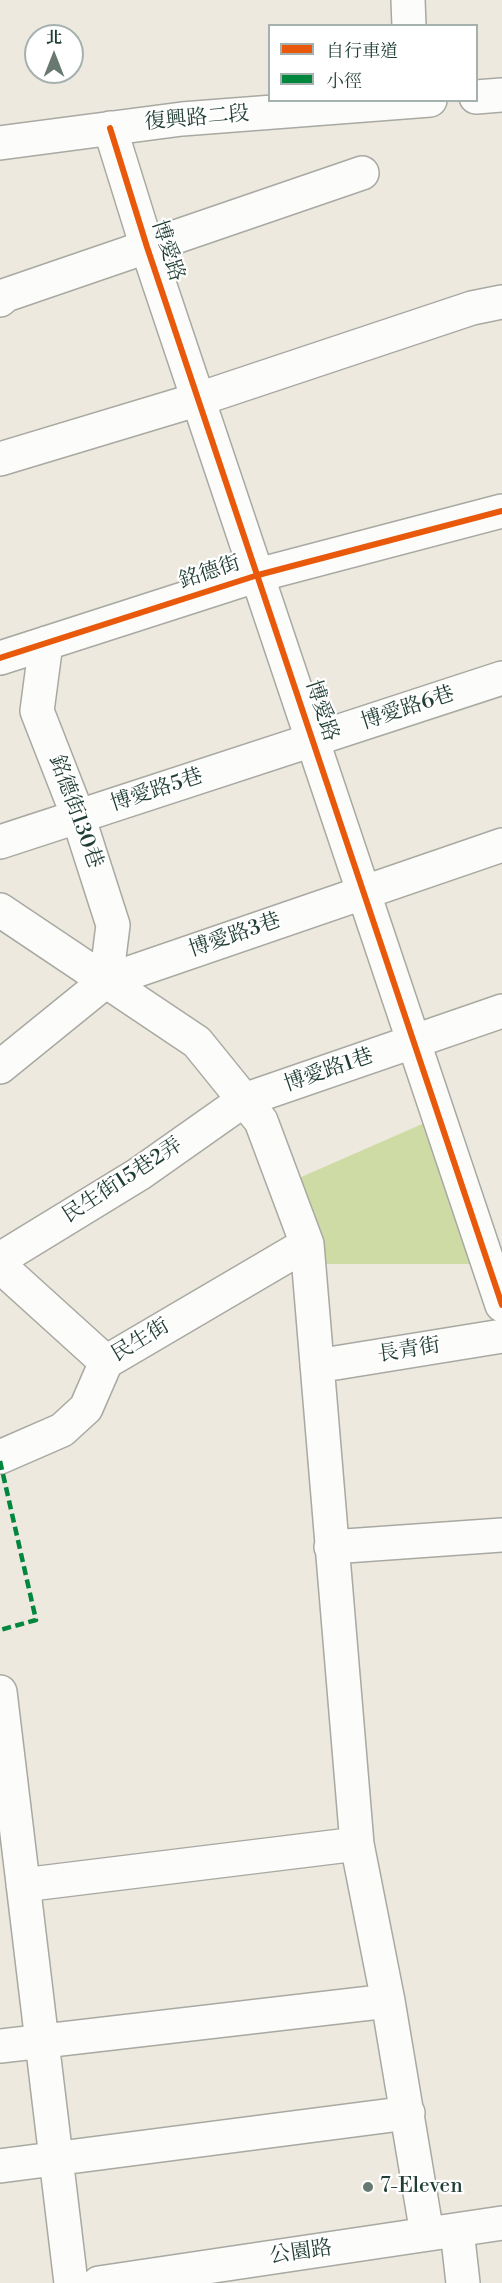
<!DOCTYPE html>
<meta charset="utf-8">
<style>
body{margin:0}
#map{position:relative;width:502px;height:2283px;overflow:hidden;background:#eee9de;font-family:"Libre Bodoni","Noto Serif TC",serif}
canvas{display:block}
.legend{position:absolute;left:268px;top:24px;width:210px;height:78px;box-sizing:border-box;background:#fff;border:2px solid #a5b1ae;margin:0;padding:8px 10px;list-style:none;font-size:18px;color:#1f3d34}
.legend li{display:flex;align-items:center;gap:12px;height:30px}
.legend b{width:30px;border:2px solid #a5b1ae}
.north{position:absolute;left:24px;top:24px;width:60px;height:60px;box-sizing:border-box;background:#fff;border:2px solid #a5b1ae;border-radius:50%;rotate:0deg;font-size:16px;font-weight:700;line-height:24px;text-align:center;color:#1f3d34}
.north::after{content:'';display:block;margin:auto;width:21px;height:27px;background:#677970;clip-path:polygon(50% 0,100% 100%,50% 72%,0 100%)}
</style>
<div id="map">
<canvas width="502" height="2283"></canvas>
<ul class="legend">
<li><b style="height:8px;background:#e8590c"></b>自行車道</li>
<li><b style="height:8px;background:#00873e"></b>小徑</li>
</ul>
<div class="north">北</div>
</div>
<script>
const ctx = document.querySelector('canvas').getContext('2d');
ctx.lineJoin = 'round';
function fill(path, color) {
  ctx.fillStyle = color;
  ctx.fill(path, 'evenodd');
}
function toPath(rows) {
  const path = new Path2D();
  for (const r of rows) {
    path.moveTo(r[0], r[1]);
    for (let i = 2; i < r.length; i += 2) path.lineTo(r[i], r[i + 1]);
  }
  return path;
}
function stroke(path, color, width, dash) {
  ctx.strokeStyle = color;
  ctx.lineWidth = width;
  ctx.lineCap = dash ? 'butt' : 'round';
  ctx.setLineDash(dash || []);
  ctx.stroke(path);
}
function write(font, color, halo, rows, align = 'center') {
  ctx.font = font + ' "Libre Bodoni","Noto Serif TC",serif';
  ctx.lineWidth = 4.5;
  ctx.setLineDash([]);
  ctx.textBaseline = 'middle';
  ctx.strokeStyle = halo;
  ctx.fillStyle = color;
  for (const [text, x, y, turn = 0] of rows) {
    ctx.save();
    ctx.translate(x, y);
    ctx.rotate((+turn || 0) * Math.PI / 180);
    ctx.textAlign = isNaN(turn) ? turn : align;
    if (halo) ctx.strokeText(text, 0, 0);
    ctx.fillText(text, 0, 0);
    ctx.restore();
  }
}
fill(toPath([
 [429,1121,475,1264,324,1264,299,1178]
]), '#cedba5');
const minor = toPath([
 [408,0,409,26],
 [476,97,502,95],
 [110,128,147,247,502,1305],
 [0,143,182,119,430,100],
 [0,300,6,295,362,173],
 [0,459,199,399,472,308,502,302],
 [46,643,37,711,78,816,113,925,106,981],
 [0,658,258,575,502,511],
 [0,842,502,678],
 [0,910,197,1042,261,1121,307,1244,357,1844,388,2001,427,2234],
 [0,1067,106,981,502,845],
 [0,1259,139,1174,244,1100,502,1011],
 [0,1266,106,1362],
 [317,1366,502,1336],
 [0,1457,62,1430,86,1408,106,1362,307,1244],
 [331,1547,502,1535],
 [0,1692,71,2283],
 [23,1885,357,1844],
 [0,2046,388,2001],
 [0,2166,408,2113],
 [457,2230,463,2283],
 [99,2283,502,2223]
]);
stroke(minor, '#a8a9a2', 36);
stroke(minor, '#fcfcfa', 33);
stroke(toPath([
 [0,1461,36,1620,0,1630]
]), '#00873e', 4.5, [9, 4.5]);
stroke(toPath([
 [110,128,147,247,502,1305],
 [0,658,258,575,502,511]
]), '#e8590c', 6);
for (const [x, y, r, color] of [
 [368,2187,6,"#677970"]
]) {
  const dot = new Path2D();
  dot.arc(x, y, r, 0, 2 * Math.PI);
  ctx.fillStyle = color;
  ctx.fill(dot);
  stroke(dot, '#fff', 2);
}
write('21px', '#1f3d34', '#fff', [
 ["復興路二段",197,119,-5],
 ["博愛路",167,251,72],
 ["銘德街",210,573,-18],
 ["博愛路6巷",408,709,-18],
 ["博愛路",321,711,72],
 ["博愛路5巷",157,791,-18],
 ["銘德街130巷",75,812,70],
 ["博愛路3巷",235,936,-19],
 ["博愛路1巷",329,1071,-19],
 ["民生街15巷2弄",123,1181,-33],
 ["民生街",141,1341,-31],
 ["長青街",409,1351,-9],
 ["公園路",301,2253,-8]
]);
write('21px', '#1f3d34', '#fff', [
 ["7-Eleven",380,2187]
], 'left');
</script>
